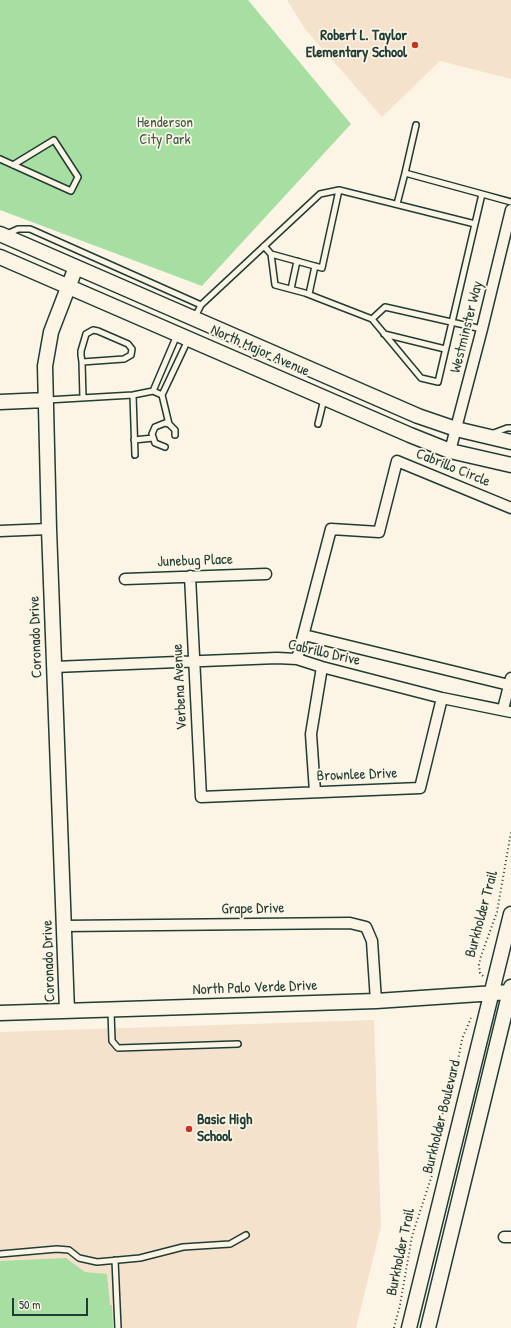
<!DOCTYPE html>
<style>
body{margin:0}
#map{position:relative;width:511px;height:1328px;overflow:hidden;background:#fcf5e5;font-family:"Patrick Hand",sans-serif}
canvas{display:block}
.scale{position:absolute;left:12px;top:1298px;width:76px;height:18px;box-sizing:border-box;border:2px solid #1f3d34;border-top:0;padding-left:5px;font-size:12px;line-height:14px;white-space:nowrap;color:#1f3d34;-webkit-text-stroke:3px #fcf5e5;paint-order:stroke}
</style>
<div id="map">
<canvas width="511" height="1328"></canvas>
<div class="scale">50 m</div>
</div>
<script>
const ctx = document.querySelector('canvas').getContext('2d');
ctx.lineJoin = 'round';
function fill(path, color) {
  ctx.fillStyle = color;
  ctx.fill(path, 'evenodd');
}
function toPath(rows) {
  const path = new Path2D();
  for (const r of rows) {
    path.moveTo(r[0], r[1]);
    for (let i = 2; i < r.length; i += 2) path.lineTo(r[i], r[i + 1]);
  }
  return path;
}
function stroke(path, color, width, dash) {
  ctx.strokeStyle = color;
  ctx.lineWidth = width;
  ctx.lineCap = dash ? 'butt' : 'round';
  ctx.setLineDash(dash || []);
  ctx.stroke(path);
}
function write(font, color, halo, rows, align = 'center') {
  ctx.font = font + ' "Patrick Hand",sans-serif';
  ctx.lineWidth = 3.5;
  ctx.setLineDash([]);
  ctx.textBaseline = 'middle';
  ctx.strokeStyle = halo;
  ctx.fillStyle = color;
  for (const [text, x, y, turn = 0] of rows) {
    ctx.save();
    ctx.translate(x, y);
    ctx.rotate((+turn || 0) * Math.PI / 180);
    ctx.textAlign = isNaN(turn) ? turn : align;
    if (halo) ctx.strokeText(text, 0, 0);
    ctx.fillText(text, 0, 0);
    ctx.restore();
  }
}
fill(toPath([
 [287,0,511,0,511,79,440,61,382,117,305,29],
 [374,1020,381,1226,356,1328,0,1328,0,1032]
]), '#f5e2cd');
fill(toPath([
 [0,0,248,0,351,124,202,286,0,210],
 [66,1258,85,1272,107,1274,110,1305,112,1305,113,1328,0,1328,0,1261]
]), '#a7dfa3');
const lane = toPath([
 [0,159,71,191,78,177,54,140,13,165],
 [405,173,416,125],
 [482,194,511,202],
 [7,234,18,229,30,229,201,305],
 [264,246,271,254,275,285,305,293,372,319,421,378,438,382,475,224],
 [271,254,322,268,339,190],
 [291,289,297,261],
 [309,294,315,266],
 [195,317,201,305,320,194,339,190,475,224,482,194,405,173,397,204],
 [372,319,385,307,482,329],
 [384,334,445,349],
 [82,362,124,359,131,355,132,349,128,344,98,331,93,330,86,334,81,351,81,355,82,362,83,398],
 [153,391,177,335],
 [133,395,135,455],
 [162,395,188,340],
 [47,400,133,395,153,391,162,395,169,424],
 [318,424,324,399],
 [491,434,507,428,511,428],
 [134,440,153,438],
 [165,447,155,443,152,434,155,427,165,423,169,424,175,430,175,435],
 [111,1011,112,1041,118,1048,238,1044],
 [0,1254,57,1249,69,1250,79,1258,97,1262,140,1258,183,1247,230,1244,246,1235],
 [115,1260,118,1328]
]);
const street = toPath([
 [450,451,482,329,511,210],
 [0,531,49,529],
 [190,576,201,797,420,788,442,698],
 [125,579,266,574],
 [304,635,509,685],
 [297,659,331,529,379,532,397,461,511,508],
 [54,667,277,658,297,659,322,667,442,698,511,712],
 [503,709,511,678],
 [315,792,311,734,322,667],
 [64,926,350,923,366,927,372,941,376,1001],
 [504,1237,511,1237]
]);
const secondary = toPath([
 [0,234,418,416,456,429,511,442],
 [0,257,410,435,450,451,511,465],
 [0,402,46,400],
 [67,1011,49,529,45,366,51,332,76,267],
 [0,1013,376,1001,510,992],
 [409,1328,511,914],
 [428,1328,511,987]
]);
stroke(lane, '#1f3d34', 8);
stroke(street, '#1f3d34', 13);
stroke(secondary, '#1f3d34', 17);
stroke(toPath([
 [483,976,480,973,479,965,481,956,497,912,511,832],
 [394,1328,400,1305,412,1236,433,1172,436,1138,440,1121,454,1082,462,1039,471,1018]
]), '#1f3d34', 2, [1, 3]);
stroke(lane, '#fcf5e5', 5);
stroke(street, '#fcf5e5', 10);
stroke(secondary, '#fcf5e5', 14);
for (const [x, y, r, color] of [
 [415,45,4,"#c8321e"],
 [189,1129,4,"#c8321e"]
]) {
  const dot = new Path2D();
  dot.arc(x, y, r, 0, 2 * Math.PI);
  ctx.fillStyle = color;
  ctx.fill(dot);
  stroke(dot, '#fcf5e5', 1.5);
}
write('bold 15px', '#1f3d34', '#fcf5e5', [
 ["Robert L. Taylor",407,36],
 ["Elementary School",407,53],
 ["Basic High",197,1120,"left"],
 ["School",197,1137,"left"]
], 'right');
write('15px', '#3a5d4a', '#fcf5e5', [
 ["Henderson",165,123],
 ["City Park",165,140]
]);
write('15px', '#1f3d34', '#fcf5e5', [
 ["Westminster Way",467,327,-76],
 ["North Major Avenue",260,351,24],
 ["Cabrillo Circle",453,468,22],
 ["Junebug Place",195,561,-2],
 ["Coronado Drive",36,637,-92],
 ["Cabrillo Drive",324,653,13],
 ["Verbena Avenue",180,687,-93],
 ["Brownlee Drive",357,775,-2],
 ["Grape Drive",253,909,-1],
 ["Burkholder Trail",482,914,-75],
 ["Coronado Drive",49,961,-92],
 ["North Palo Verde Drive",255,988,-2],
 ["Burkholder Boulevard",442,1117,-76],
 ["Burkholder Trail",401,1252,-78]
]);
</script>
